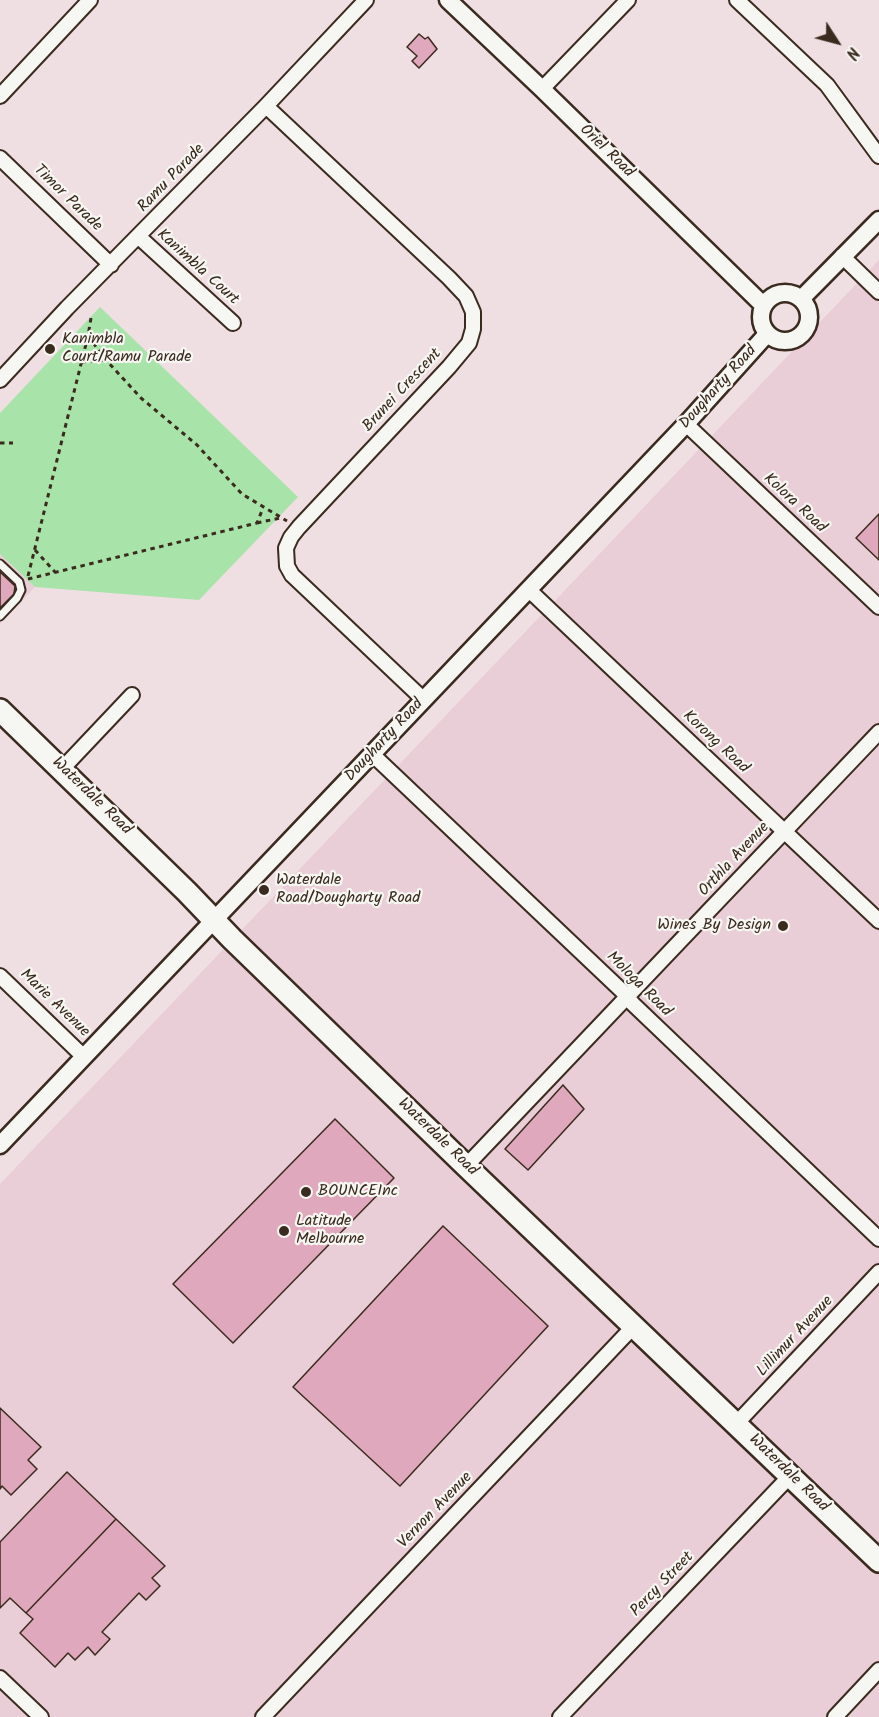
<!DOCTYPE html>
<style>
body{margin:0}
#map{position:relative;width:879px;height:1717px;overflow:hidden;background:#efdfe2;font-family:Kalam,sans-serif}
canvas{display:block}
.north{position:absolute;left:807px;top:12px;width:60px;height:60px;-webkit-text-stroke:4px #f6f6f2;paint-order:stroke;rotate:126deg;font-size:16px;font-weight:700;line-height:24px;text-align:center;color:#3b2a1e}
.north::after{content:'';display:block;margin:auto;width:21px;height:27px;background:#3b2a1e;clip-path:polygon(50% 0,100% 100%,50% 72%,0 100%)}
</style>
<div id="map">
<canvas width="879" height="1717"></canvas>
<div class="north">N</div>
</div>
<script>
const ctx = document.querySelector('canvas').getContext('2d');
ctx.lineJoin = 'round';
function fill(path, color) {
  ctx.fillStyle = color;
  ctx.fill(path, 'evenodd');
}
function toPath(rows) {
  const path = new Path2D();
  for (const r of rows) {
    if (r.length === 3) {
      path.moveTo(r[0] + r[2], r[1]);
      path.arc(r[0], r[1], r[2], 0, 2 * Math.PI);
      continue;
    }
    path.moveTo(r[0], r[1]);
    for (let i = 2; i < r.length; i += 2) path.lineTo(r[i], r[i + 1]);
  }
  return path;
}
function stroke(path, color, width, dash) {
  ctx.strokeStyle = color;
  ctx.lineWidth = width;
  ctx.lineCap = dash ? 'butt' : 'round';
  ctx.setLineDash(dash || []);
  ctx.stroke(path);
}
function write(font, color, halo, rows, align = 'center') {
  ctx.font = font + ' Kalam,sans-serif';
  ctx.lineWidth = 4.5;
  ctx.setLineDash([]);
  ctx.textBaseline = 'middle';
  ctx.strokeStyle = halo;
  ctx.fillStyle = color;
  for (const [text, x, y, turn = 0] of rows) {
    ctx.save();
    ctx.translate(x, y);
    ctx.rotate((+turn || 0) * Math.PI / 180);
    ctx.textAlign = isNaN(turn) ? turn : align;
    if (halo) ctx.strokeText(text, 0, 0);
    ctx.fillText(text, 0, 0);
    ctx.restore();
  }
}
fill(toPath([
 [879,260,879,1717,0,1717,0,1184],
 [0,554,35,587,0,624]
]), '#eaced7');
fill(toPath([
 [100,307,298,497,199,600,35,587,0,554,0,413]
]), '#a8e3a9');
const building = toPath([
 [419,34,425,39,428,37,437,49,419,68,412,61,417,56,407,47,419,34],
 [879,514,879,560,856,538,879,514],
 [0,572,15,586,14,594,0,608,0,572],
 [563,1085,584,1109,528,1170,505,1149,563,1085],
 [335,1119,394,1178,233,1343,173,1284,335,1119],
 [443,1226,548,1326,400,1486,293,1387,443,1226],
 [0,1408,41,1447,28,1460,37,1469,11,1495,2,1486,0,1489,0,1408],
 [67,1472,116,1519,26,1613,10,1598,0,1608,0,1542,67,1472],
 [116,1519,165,1566,152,1578,160,1586,146,1600,139,1593,102,1632,110,1639,95,1655,88,1647,75,1660,68,1653,55,1667,20,1633,33,1619,26,1613,116,1519]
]);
fill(building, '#e0a8bc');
stroke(building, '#3b2a1e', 1.5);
const service = toPath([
 [0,564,19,582,21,590,17,598,0,616]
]);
const minor = toPath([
 [737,0,827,85,879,156],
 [542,89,628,0],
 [0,96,90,0],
 [266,106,449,278,466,296,473,312,473,329,469,343,449,367,299,527,291,537,286,548,287,566,292,575,424,700],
 [0,158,111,265],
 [139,237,233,323],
 [842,256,879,292],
 [0,380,67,308,266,106,366,0],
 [686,424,879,607],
 [529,590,879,921],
 [372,754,622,991,633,1004,879,1239],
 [62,769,132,695],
 [0,976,84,1057],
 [466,1166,879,732],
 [736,1424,879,1272],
 [0,1678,41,1717],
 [263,1717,633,1327],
 [560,1717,790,1476],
 [835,1717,879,1670]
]);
const tertiary = toPath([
 [448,0,542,89,763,305],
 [785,317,24],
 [801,299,879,220],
 [0,1145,686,424,767,334]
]);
const primary = toPath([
 [0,710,187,892,232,939,466,1166,879,1561]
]);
stroke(service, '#3b2a1e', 11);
stroke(minor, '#3b2a1e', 18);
stroke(tertiary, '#3b2a1e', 21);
stroke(primary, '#3b2a1e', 26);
stroke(toPath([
 [91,318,88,336,106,360,141,398,197,445,242,494,287,521],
 [82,362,106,360],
 [0,443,13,443],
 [257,523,280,518],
 [35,550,55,572],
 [28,576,88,336],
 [28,579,257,523,263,508]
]), '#3b2a1e', 3, [4.5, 4.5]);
stroke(service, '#f6f6f2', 7);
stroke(minor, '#f6f6f2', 14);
stroke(tertiary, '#f6f6f2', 16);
stroke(primary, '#f6f6f2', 21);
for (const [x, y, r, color] of [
 [50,349,6,"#3b2a1e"],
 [264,890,6,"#3b2a1e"],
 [783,926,6,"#3b2a1e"],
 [306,1192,6,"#3b2a1e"],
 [284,1231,6,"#3b2a1e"]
]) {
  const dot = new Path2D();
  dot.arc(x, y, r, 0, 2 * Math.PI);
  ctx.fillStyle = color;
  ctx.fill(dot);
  stroke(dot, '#f6f6f2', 2);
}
write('16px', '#3b2a1e', '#f6f6f2', [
 ["Oriel Road",606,152,44],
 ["Ramu Parade",172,179,-46],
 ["Timor Parade",67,199,44],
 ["Kanimbla Court",197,268,42],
 ["Dougharty Road",719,388,-48],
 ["Brunei Crescent",403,391,-47],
 ["Kolora Road",794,504,43],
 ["Dougharty Road",385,741,-47],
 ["Korong Road",715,743,43],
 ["Waterdale Road",91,797,44],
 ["Orthla Avenue",735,860,-47],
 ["Mologa Road",638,985,45],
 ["Marie Avenue",54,1004,44],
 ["Waterdale Road",437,1138,44],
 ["Lillimur Avenue",796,1337,-47],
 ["Waterdale Road",788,1474,44],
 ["Vernon Avenue",436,1511,-46],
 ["Percy Street",663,1585,-46]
]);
write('16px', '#3b2a1e', '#f6f6f2', [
 ["Kanimbla",62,340],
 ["Court/Ramu Parade",62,358],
 ["Waterdale",276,881],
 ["Road/Dougharty Road",276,899],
 ["Wines By Design",771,926,"right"],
 ["BOUNCEInc",318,1192],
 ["Latitude",296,1222],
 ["Melbourne",296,1240]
], 'left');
</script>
